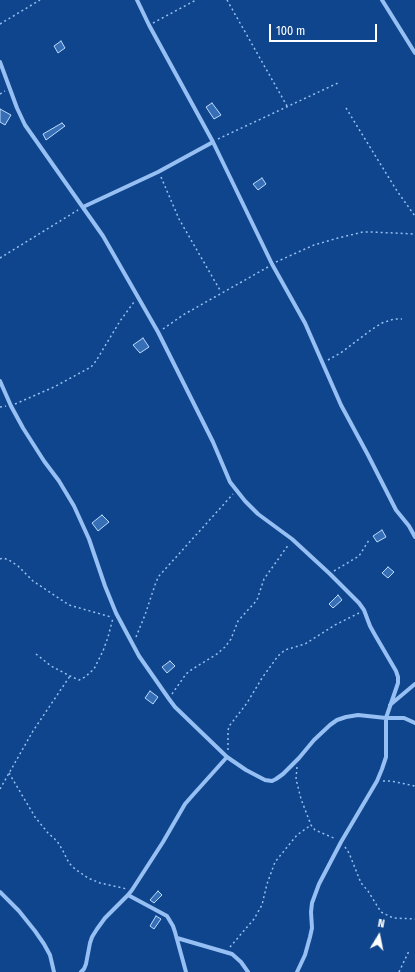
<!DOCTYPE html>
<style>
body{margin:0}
#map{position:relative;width:415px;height:972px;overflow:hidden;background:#0f458c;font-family:"Fira Sans Condensed",sans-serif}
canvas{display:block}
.north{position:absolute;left:359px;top:916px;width:40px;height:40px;-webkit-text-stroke:3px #0f458c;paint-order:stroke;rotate:10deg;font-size:11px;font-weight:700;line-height:16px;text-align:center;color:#fff}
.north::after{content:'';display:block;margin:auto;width:14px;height:18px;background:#fff;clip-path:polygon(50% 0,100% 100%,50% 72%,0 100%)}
.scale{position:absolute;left:269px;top:24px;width:108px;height:18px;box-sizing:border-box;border:2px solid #fff;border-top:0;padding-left:5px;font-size:12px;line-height:14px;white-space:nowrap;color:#fff;-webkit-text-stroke:3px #0f458c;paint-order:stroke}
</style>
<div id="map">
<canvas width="415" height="972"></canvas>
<div class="north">N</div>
<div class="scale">100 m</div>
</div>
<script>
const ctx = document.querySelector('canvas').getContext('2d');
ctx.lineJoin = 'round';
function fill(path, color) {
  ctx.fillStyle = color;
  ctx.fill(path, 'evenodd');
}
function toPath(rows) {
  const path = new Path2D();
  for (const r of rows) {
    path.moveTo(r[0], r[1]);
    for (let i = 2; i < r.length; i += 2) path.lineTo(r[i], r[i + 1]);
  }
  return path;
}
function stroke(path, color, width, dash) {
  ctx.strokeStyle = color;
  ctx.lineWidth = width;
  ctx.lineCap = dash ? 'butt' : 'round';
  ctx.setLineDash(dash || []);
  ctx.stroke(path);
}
const building = toPath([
 [61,41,65,48,58,53,54,46,61,41],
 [212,103,221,115,214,119,206,107,212,103],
 [0,109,11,115,5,125,0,122,0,109],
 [62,123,65,126,46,140,43,134,62,123],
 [262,178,266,184,258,190,253,184,262,178],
 [143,338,149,347,140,353,133,345,143,338],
 [102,515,109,522,98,531,92,523,102,515],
 [382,530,386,537,377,542,373,536,382,530],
 [388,567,394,572,388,578,382,573,388,567],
 [338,595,342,600,333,608,329,604,338,595],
 [170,661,175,666,167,673,162,667,170,661],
 [150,691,158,697,153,704,145,698,150,691],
 [158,891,162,895,154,903,150,900,158,891],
 [156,916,161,919,154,929,150,926,156,916]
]);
fill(building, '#376fb6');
stroke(building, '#bddafe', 1);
stroke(toPath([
 [227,0,287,106],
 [153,23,196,0],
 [0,24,40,0],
 [0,94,5,91],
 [346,108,397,191,415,216],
 [218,139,340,82],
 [161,177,179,219,221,292],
 [0,258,78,210],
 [276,262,314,245,338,238,363,232,372,232,415,234],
 [163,329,183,315,268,267],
 [328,360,342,352,371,330,382,323,394,319,402,319],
 [15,404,54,387,91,367,96,361,120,321,134,302],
 [0,407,6,406],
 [0,559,3,558,9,560,18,566,33,581,69,605,111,617],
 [334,571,359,556,369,540],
 [136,637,145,615,156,582,159,576,233,494],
 [36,654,51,666,70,676,79,680,85,677,94,669,103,651,108,637,113,618],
 [172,694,186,674,191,670,217,654,225,647,231,639,238,621,257,600,264,579,289,544],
 [228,750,228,730,230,725,247,703,262,678,278,656,285,650,305,644,335,625,359,613],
 [297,767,296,779,301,799,311,825,315,830,336,839],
 [9,773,35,817,48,833,57,841,62,849,69,863,75,869,88,878,100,883,127,889],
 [383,781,391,781,415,786],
 [0,789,33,731,70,676],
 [345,847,349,853,361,883,368,891,381,912,393,918,415,919],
 [230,947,254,919,262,905,267,884,275,862,297,835,311,825],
 [399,972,409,951]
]), '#96bff3', 1.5, [2, 3]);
stroke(toPath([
 [137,0,149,25,213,142,272,264,305,323,341,405,368,455,396,510,409,526,415,537],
 [382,0,415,53],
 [0,62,17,108,25,125,103,236,158,332,213,442,230,482,245,501,258,514,292,539,330,574,359,603,364,610,370,626,375,635,396,671,398,677,398,683,386,718,386,757,382,769,377,781,341,842,319,884,312,903,311,912,312,928,310,937,305,955,297,972],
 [83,207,158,172,213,142],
 [0,381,11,406,23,428,44,461,59,481,74,506,89,539,105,586,116,613,139,656,169,699,175,707,227,757,246,770,265,780,272,781,276,779,283,774,299,758,314,740,330,725,337,720,346,717,358,715,386,718,404,718,415,723],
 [390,705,415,684],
 [0,892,19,911,35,931,44,944,50,955,54,972],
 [128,895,167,916,173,926,175,932,186,972],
 [177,938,232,954,241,962,248,972],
 [81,972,84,969,86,964,90,943,92,937,97,929,105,918,128,895,132,890,163,842,185,804,192,796,227,757]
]), '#96bff3', 4);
</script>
